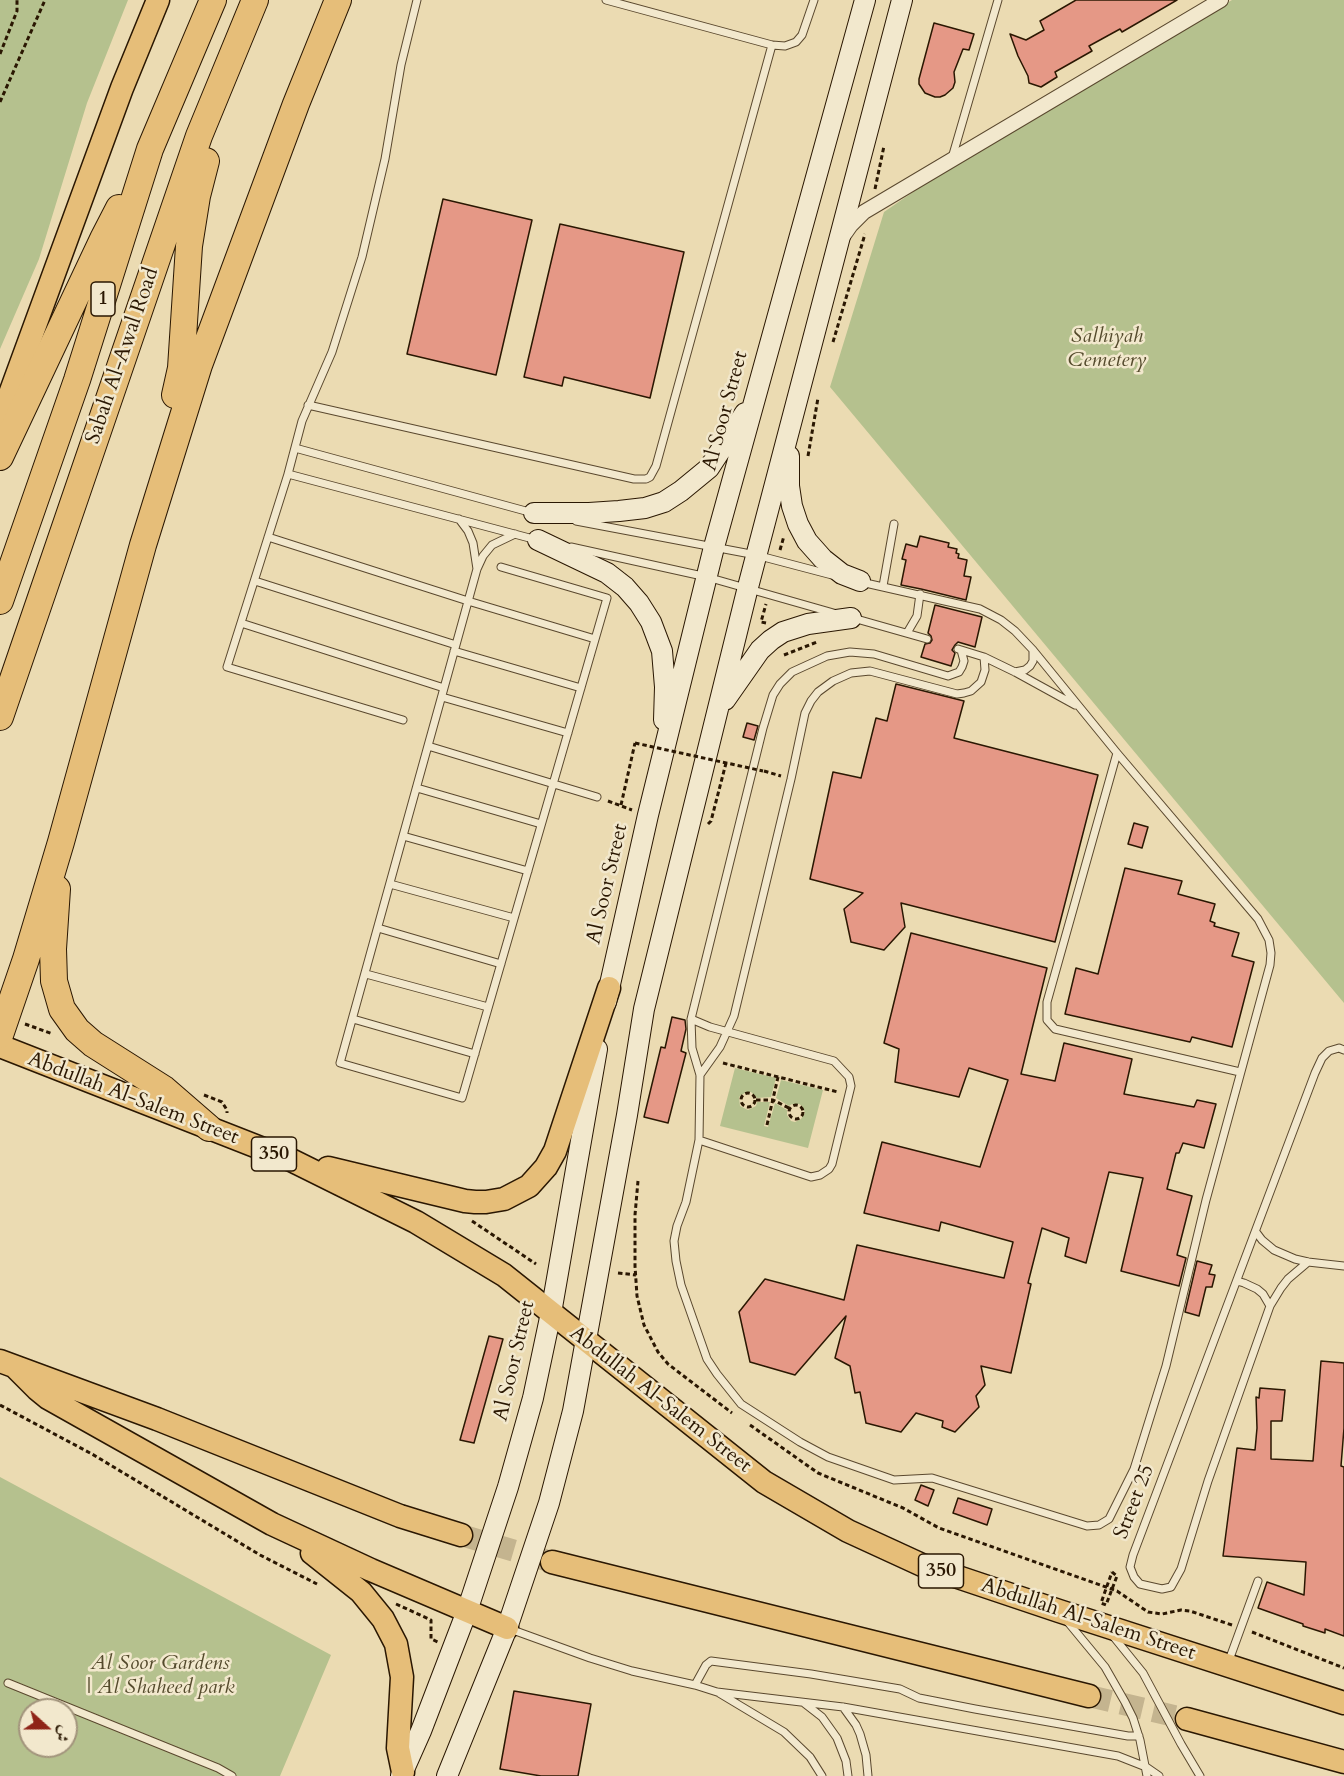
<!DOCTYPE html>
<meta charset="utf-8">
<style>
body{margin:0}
#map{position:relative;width:1344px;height:1776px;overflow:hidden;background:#ebdbb2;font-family:Cardo,Amiri,serif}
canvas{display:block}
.north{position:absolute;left:18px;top:1698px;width:60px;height:60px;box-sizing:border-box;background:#f2e8cd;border:2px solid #a2947c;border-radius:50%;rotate:111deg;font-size:16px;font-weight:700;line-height:24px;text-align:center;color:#2a1702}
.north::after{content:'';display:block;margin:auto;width:21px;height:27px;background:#8f2418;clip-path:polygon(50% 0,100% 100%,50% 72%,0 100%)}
</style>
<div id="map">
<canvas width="1344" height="1776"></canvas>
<div class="north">ش</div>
</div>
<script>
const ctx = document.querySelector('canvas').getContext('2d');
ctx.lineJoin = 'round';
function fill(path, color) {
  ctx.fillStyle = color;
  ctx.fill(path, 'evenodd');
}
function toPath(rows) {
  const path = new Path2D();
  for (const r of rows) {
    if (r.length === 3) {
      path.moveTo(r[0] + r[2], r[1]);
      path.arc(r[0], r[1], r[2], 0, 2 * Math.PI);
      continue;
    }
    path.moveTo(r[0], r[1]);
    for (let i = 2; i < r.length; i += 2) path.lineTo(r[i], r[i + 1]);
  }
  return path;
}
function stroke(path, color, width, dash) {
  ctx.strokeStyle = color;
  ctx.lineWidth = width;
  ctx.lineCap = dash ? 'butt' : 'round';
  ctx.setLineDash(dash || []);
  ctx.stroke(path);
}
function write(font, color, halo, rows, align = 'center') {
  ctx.font = font + ' Cardo,serif';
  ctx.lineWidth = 5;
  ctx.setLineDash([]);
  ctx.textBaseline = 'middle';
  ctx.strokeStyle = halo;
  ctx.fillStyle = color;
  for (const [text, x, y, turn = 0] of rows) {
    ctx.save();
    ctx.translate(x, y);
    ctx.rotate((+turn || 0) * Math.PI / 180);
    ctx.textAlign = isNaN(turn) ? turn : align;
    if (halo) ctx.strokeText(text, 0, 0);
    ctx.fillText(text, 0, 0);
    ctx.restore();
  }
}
fill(toPath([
 [0,0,128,0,87,103,39,259,0,349],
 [1232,0,1344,0,1344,1003,830,387,884,212,958,161],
 [735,1068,776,1078,771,1097,757,1098,751,1092,746,1092,739,1097,740,1106,748,1110,756,1106,757,1102,770,1102,764,1126,768,1127,775,1103,787,1110,787,1115,791,1121,795,1122,801,1119,805,1113,802,1106,799,1104,792,1104,789,1106,776,1098,781,1080,823,1090,808,1148,720,1126],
 [0,1477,331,1655,280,1776,0,1776],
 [30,1710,66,1710,66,1746,30,1746]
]), '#b5c18e');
const building = toPath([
 [1076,0,1177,0,1122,32,1120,29,1089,46,1092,51,1055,72,1057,77,1041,87,1029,83,1028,76,1018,56,1010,34,1026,40,1044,30,1040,21,1076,0],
 [934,23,974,34,969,50,963,49,954,72,955,82,953,88,945,95,940,97,935,97,925,93,919,84,919,79,934,23],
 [443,199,532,220,496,375,407,354,443,199],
 [560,224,684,252,650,398,564,377,562,386,524,377,560,224],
 [920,536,949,543,948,547,957,549,956,553,959,554,958,558,967,560,964,576,971,577,966,600,921,589,901,585,906,560,902,559,906,544,917,547,920,536],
 [935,605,982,617,975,647,958,642,955,645,952,650,955,653,951,666,921,657,925,644,930,643,932,640,931,636,928,633,935,605],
 [896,684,964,701,954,738,1098,775,1055,942,901,903,905,927,884,950,851,942,844,909,863,893,810,879,833,772,861,778,876,718,887,721,896,684],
 [747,723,758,726,754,740,743,737,747,723],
 [1134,823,1148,827,1142,848,1128,844,1134,823],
 [1125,868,1182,881,1178,894,1215,904,1210,921,1215,923,1214,926,1239,933,1232,956,1254,962,1232,1047,1192,1037,1190,1042,1065,1014,1076,968,1098,974,1125,868],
 [911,933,1047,968,1021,1074,1055,1081,1064,1043,1132,1059,1124,1094,1194,1107,1197,1100,1216,1104,1204,1148,1183,1143,1179,1153,1176,1153,1167,1189,1192,1196,1177,1255,1186,1258,1179,1286,1121,1271,1143,1178,1109,1172,1086,1263,1065,1256,1069,1238,1042,1228,1028,1283,1031,1284,1011,1373,981,1366,985,1385,976,1396,979,1407,955,1432,942,1427,943,1421,916,1413,901,1432,866,1423,860,1392,855,1393,850,1366,835,1358,846,1316,795,1375,750,1362,739,1312,765,1279,844,1300,857,1245,1004,1278,1013,1242,941,1222,939,1231,864,1213,882,1142,980,1167,1008,1080,969,1068,959,1097,895,1082,899,1049,884,1043,911,933],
 [672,1017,685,1020,686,1029,681,1051,686,1053,668,1123,644,1117,661,1047,665,1048,672,1017],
 [1197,1261,1212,1265,1209,1274,1215,1275,1212,1287,1206,1287,1199,1316,1185,1312,1197,1261],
 [489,1336,503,1339,474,1443,460,1440,489,1336],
 [1321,1361,1344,1363,1344,1428,1341,1466,1344,1467,1344,1636,1325,1629,1325,1633,1303,1626,1303,1624,1258,1608,1267,1582,1304,1595,1306,1562,1223,1556,1237,1448,1255,1450,1257,1428,1256,1397,1259,1398,1260,1388,1285,1390,1282,1421,1271,1421,1271,1459,1313,1461,1321,1361],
 [921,1485,934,1490,928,1506,915,1500,921,1485],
 [958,1498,992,1509,987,1525,953,1513,958,1498],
 [514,1691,591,1704,578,1776,541,1776,500,1769,514,1691]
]);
fill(building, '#e59886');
stroke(building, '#2a1702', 1.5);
stroke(toPath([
 [461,1535,552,1562],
 [1089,1696,1187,1719]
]), '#c4b48f', 22, [22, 11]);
const lane = toPath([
 [417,0,401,65,385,159,362,257,332,352,302,421,288,474,537,540],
 [606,0,772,45,785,46,796,42,802,35,814,0],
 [952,158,998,0],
 [308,405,634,479,646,479,650,477,656,466,772,45],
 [295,448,533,513],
 [288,474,227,667,403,720],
 [459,519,468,531,473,543,477,569],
 [576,521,756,555,832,575],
 [268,537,468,601,595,639],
 [571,547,707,577,837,614],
 [501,567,607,598,462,1098,340,1063,477,569,483,556,492,545,515,534],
 [255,581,456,645],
 [861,582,980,609,1001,620,1015,631,1033,650,1117,753,1258,919,1269,940,1271,953,1270,965,1206,1200,1166,1366,1134,1469,1109,1519,1099,1525,1087,1526,932,1478,894,1480,828,1457,800,1442,741,1404,717,1374,707,1359,681,1285,676,1261,674,1241,677,1226,686,1202,699,1140,700,1075,692,1048,691,1019,763,728,773,695,780,684,792,672,827,656,850,652,874,654,948,676,959,672,962,667,964,661,961,650],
 [883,586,894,524],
 [853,618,927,639],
 [241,623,444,688],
 [907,633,917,616,920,594],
 [958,649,984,657,1015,672,1075,705],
 [454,651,581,688],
 [1015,672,1025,670,1030,666,1033,661,1033,650],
 [442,697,568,733],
 [428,746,597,797],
 [1117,753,1047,1002,1047,1020,1055,1029,1240,1072],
 [417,788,541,824],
 [403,836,528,871],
 [390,884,514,918],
 [378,928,501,964],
 [366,974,488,1007],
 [353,1019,475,1054],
 [691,1019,710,1027,834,1061,849,1077,851,1086,832,1164,829,1169,820,1175,811,1177,699,1140],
 [700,1075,720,1047,734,1016,791,779,805,713,811,701,818,692,833,681,851,673,870,671,957,694,964,693,971,691,981,682,985,670,984,657],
 [1256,1232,1262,1240,1274,1250,1295,1259,1308,1262,1344,1266],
 [1308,1262,1288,1279,1281,1288,1270,1306,1208,1481,1181,1569,1171,1587,1162,1589,1140,1584,1134,1577,1130,1567,1133,1555,1315,1073,1322,1058,1329,1051,1339,1048,1344,1050],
 [1237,1281,1244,1283,1257,1289,1263,1294,1270,1306],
 [1067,1621,1105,1667,1125,1702,1133,1718,1140,1740,1147,1776],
 [510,1629,590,1658,632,1671,695,1685,717,1692,843,1707,1118,1756,1146,1767,1159,1776],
 [1113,1636,1143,1673,1181,1744,1200,1776],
 [1228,1663,1258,1581],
 [8,1683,218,1768,232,1776],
 [695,1685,706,1665,711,1661,811,1674,900,1689,919,1698,975,1709,1128,1736,1139,1736],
 [719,1693,784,1732,810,1757,822,1776],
 [804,1703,822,1717,837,1738,846,1761,848,1776],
 [843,1707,856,1725,860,1734,866,1755,868,1776]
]);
const street = toPath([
 [844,235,851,225,864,212,1221,0]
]);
const secondary = toPath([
 [789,456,789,486,792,506,798,524,807,541,823,559,842,574,860,581],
 [534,513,589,513,619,511,645,508,664,502,681,491,709,468,745,413],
 [538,540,607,573,625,587,639,603,651,622,662,651,665,687,664,720],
 [725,700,760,650,771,640,783,632,808,624,851,618],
 [606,1002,648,815,714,547,865,0],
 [401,1776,421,1731,467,1611,508,1487,533,1398,551,1313,597,1049],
 [447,1776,507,1628,549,1503,573,1411,627,1115,644,1009,748,587,902,0]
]);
const primary = toPath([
 [0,421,122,88,158,0],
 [0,1046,291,1160,416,1222,504,1275,764,1482,848,1531,922,1565,1059,1611,1344,1703],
 [328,1168,465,1201,475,1202,486,1202,504,1199,529,1186,546,1167,555,1151,609,988],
 [0,1361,157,1419,400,1516,461,1535],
 [16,1368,37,1389,48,1398,272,1524,371,1570,507,1628],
 [312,1553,361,1592,383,1619,396,1644,402,1677,398,1748,403,1772],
 [552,1562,1089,1696],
 [1187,1719,1344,1762]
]);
const highway = toPath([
 [175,395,181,368,189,246,197,196,206,161],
 [0,457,103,239,119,208],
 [0,601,77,380,150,149,213,0],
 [0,717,199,136,255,0],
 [57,889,53,949,54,981,62,1009,77,1030,93,1044,164,1089,209,1128],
 [0,1035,26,959,61,842,143,545,199,365,296,104,338,0]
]);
stroke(lane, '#5a482e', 9);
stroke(street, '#5a482e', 16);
stroke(secondary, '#2a1702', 22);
stroke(primary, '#2a1702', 25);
stroke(highway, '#2a1702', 28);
stroke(toPath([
 [0,54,17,11,17,0],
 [0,102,45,0],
 [875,189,884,146],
 [833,342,865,234],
 [808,456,818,398],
 [780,550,784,536],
 [766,623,761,622,766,604],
 [784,655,817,642],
 [764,771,781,776],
 [608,801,632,810],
 [621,805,635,743],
 [708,824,711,821,726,763],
 [25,1024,53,1034],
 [723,1063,838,1092],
 [748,1100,7],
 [204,1095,222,1102,227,1110,227,1113],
 [756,1100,773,1100,789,1108],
 [796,1112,7],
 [767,1125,778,1077],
 [638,1181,635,1215,635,1266,637,1296,644,1325,658,1352,668,1364,732,1413],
 [472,1221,536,1264],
 [618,1273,636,1275],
 [0,1405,92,1454,260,1555,317,1584],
 [750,1425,818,1473,903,1508,939,1528,1117,1591,1148,1612,1162,1614,1181,1610,1190,1611,1232,1625],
 [1112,1572,1117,1576,1106,1605,1101,1603,1112,1572],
 [396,1604,431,1620,431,1639,438,1642],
 [1252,1632,1344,1668]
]), '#2a1702', 3, [4.5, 3]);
stroke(lane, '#f2e8cd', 7);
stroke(street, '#f2e8cd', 14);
stroke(secondary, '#f2e8cd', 20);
stroke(primary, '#e6be79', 22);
stroke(highway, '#e6be79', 26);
stroke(toPath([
 [635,743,763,771]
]), '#2a1702', 3, [4.5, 3]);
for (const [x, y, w] of [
 [103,299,24],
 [274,1154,45],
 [941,1571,45]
]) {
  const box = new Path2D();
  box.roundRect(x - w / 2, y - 17, w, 34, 4.5);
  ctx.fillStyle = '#f2e8cd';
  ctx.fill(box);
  stroke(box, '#2a1702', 1.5);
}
write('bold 20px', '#2a1702', null, [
 ["1",103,299],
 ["350",274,1154],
 ["350",941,1571]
]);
write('italic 21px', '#544a2c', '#f2e8cd', [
 ["Salhiyah",1107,337],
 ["Cemetery",1107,361],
 ["Al Soor Gardens",160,1664],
 ["| Al Shaheed park",160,1688]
]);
write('21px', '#2a1702', '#f2e8cd', [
 ["Sabah Al-Awal Road",123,356,-71],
 ["Al Soor Street",726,411,-75],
 ["Al Soor Street",608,884,-77],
 ["Abdullah Al-Salem Street",133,1099,21],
 ["Al Soor Street",515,1361,-77],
 ["Abdullah Al-Salem Street",660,1400,38],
 ["Street 25",1135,1502,-69],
 ["Abdullah Al-Salem Street",1088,1620,18]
]);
</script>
